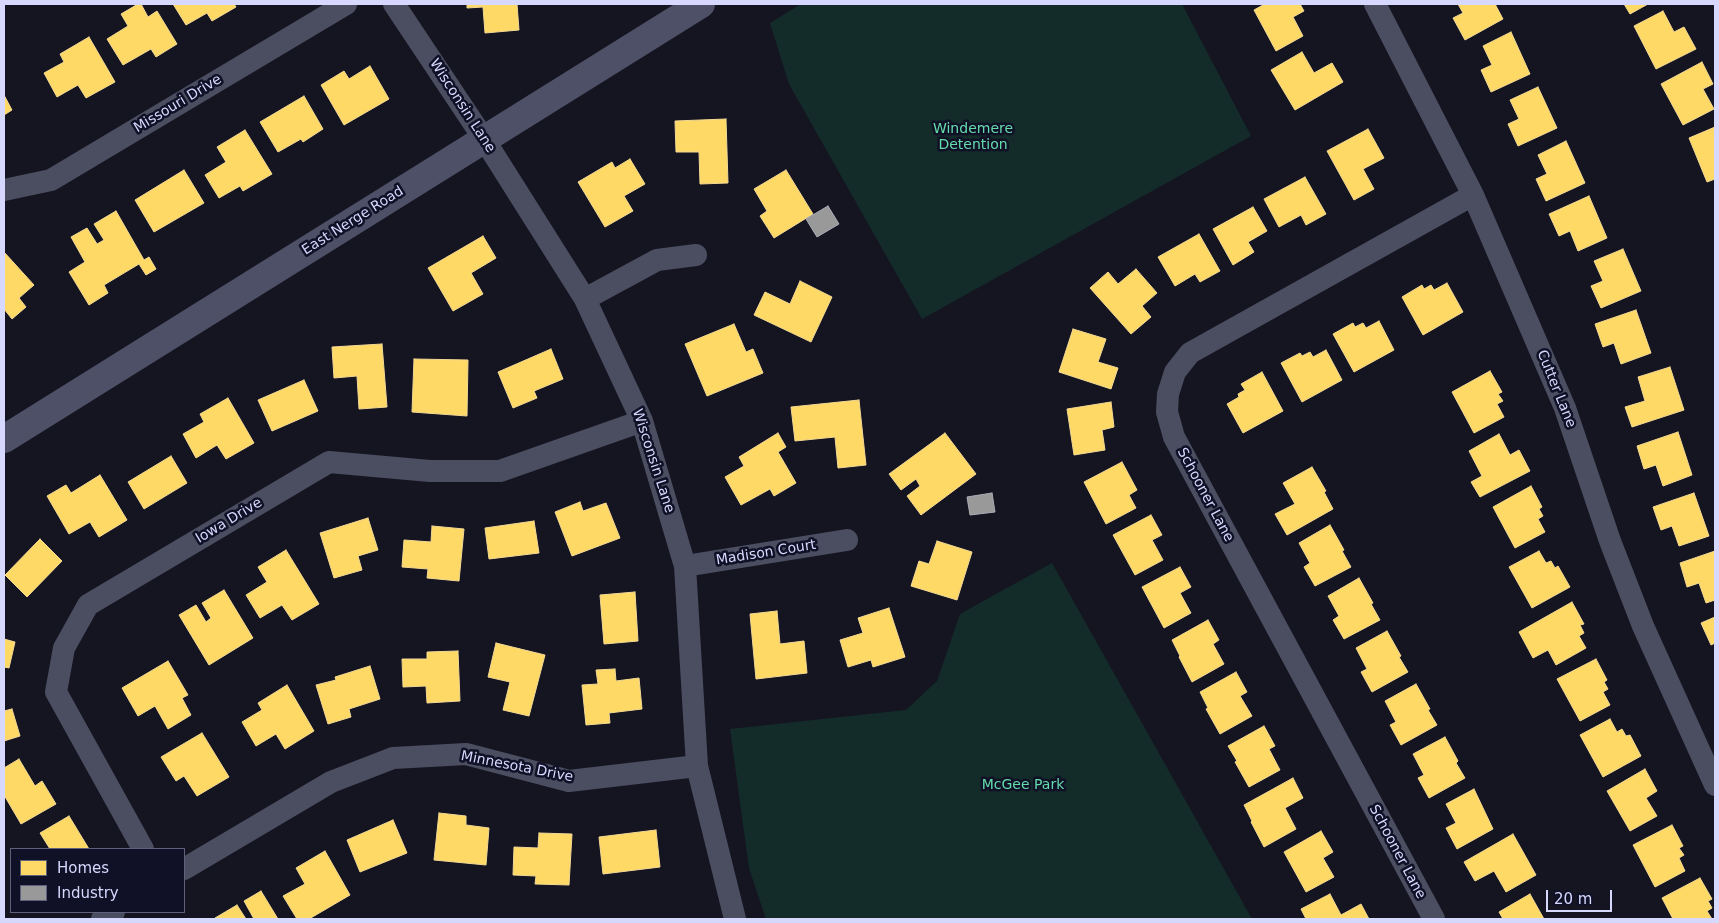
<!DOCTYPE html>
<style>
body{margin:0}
#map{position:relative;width:1719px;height:923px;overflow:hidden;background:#151521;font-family:"DejaVu Sans",sans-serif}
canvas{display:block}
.frame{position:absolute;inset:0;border:5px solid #d6d8fe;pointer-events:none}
.legend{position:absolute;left:10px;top:848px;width:175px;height:65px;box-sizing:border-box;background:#101026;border:1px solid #5f607c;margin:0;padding:6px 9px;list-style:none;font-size:15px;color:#d6d8fe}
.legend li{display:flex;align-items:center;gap:10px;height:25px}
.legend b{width:25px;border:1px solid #5f607c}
.scale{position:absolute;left:1546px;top:890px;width:66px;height:22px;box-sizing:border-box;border:2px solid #d6d8fe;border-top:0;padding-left:6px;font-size:15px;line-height:18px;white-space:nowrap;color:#d6d8fe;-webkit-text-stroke:4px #101026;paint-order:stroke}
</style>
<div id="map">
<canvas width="1719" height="923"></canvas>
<div class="frame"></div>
<ul class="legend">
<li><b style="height:14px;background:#ffd966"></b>Homes</li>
<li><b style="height:14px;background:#999"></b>Industry</li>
</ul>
<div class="scale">20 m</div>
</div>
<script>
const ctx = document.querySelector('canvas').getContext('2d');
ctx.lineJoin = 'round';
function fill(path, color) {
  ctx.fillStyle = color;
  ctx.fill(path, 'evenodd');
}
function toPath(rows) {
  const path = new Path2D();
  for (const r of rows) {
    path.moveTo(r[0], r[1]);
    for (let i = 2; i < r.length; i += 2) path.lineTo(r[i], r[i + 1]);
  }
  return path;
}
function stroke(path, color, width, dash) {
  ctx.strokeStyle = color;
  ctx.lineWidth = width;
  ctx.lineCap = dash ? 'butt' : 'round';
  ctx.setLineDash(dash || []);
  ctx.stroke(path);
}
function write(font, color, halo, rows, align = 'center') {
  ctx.font = font + ' "DejaVu Sans",sans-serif';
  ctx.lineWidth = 5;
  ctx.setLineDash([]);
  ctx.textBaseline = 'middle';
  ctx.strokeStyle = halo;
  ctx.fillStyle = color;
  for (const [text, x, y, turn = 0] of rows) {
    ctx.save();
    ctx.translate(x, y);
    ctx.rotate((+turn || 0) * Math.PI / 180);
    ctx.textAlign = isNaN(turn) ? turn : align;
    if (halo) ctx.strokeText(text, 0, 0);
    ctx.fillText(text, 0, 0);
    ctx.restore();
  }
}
fill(toPath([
 [801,4,1182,4,1251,136,922,319,789,84,770,23],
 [1052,563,1252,919,766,919,749,868,730,729,906,710,937,681,960,614]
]), '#132c29');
const homes = toPath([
 [138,4,141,4,148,17,157,11,177,44,156,57,151,49,123,65,107,39,128,26,121,14,138,4],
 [173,4,234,4,236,7,212,21,207,13,186,25,173,4],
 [467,4,517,4,519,30,485,33,483,7,467,8,467,4],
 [1265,4,1300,4,1304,11,1293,17,1303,36,1276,51,1254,10,1265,4],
 [1458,4,1495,4,1503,19,1465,40,1453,18,1463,13,1458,4],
 [1624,4,1648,4,1630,14,1624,4],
 [1663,11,1674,32,1684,27,1696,49,1656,69,1634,26,1663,11],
 [1511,32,1530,74,1491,92,1481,70,1492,65,1483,46,1511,32],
 [89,37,115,82,86,98,78,85,57,97,44,73,64,62,60,54,89,37],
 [1302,52,1314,73,1332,63,1343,82,1295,110,1271,70,1302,52],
 [1702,62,1713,84,1703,89,1714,109,1683,125,1661,84,1702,62],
 [370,66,389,99,344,125,321,85,344,71,349,79,370,66],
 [1538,87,1557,128,1518,146,1508,124,1519,119,1510,100,1538,87],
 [4,95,12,110,4,115,4,95],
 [304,96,323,129,303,142,301,139,278,152,260,122,304,96],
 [726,119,728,183,700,184,699,152,676,152,675,121,726,119],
 [1715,127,1715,179,1707,182,1689,138,1715,127],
 [1368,129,1384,158,1363,169,1374,189,1354,200,1327,151,1368,129],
 [245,130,272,174,243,191,240,186,219,198,205,175,226,162,217,147,245,130],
 [1566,141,1585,183,1546,201,1536,179,1547,174,1538,155,1566,141],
 [630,159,645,184,624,196,633,211,605,227,578,182,612,162,615,168,630,159],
 [184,170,204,203,154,232,135,200,184,170],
 [786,170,813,214,774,238,760,216,767,211,754,189,786,170],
 [1305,177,1326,214,1306,225,1301,215,1279,227,1264,199,1305,177],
 [1589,196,1607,238,1578,251,1570,231,1559,236,1549,214,1589,196],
 [1253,207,1267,231,1248,242,1254,252,1233,265,1213,229,1253,207],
 [116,211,144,260,149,257,156,269,146,275,139,264,104,285,108,293,89,305,69,272,85,262,71,237,87,228,97,244,104,240,94,224,116,211],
 [1199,234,1220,271,1200,282,1195,274,1175,286,1158,257,1199,234],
 [483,236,496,258,471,273,483,294,453,311,428,268,483,236],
 [1623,249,1641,291,1601,308,1591,286,1603,281,1594,261,1623,249],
 [4,252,34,285,19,298,26,307,12,319,4,309,4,252],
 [1136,269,1157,293,1142,306,1151,317,1131,334,1090,288,1108,272,1118,284,1136,269],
 [800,281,832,297,811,342,754,315,765,292,790,304,800,281],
 [1447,283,1463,312,1423,335,1402,297,1422,285,1424,289,1431,285,1434,290,1447,283],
 [1636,310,1651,353,1621,364,1614,343,1603,347,1595,324,1636,310],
 [1379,321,1394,350,1354,372,1333,334,1353,323,1355,327,1363,323,1366,328,1379,321],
 [734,324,746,352,753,349,763,373,707,396,685,344,734,324],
 [1073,329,1106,339,1098,362,1118,368,1111,389,1059,372,1073,329],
 [382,344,387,407,359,409,357,376,334,378,332,347,382,344],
 [551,349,563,379,534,391,537,398,513,408,498,372,551,349],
 [1326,350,1342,380,1302,402,1281,363,1300,353,1302,356,1310,352,1313,357,1326,350],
 [414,359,468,360,467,416,412,412,414,359],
 [1670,367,1684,410,1632,427,1625,407,1645,401,1638,377,1670,367],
 [1490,371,1502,392,1498,394,1503,401,1497,404,1504,417,1474,433,1452,392,1490,371],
 [1262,372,1283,411,1243,433,1227,404,1239,397,1238,394,1245,390,1241,384,1262,372],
 [304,380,318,411,272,431,258,400,304,380],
 [228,398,254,443,226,459,217,445,196,458,183,434,204,422,200,414,228,398],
 [859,400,866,465,838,468,835,437,795,441,791,407,859,400],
 [1111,402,1114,427,1102,430,1105,450,1074,455,1067,409,1111,402],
 [1678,432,1692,475,1663,486,1656,465,1644,469,1637,446,1678,432],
 [778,433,786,447,778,452,796,483,774,496,770,489,741,505,725,477,744,466,739,457,778,433],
 [945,433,976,474,921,515,907,496,920,486,916,479,901,490,889,474,945,433],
 [1499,434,1510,455,1519,450,1530,471,1480,497,1471,482,1482,476,1469,451,1499,434],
 [171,456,187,483,144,509,128,482,171,456],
 [1122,462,1137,490,1129,495,1136,508,1106,524,1084,482,1122,462],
 [1312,467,1326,491,1324,492,1333,509,1287,535,1275,514,1295,504,1283,483,1312,467],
 [100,475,127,520,99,537,90,522,69,534,47,496,66,485,71,493,100,475],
 [1531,486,1542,507,1539,509,1543,516,1538,519,1545,532,1515,548,1493,507,1531,486],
 [1694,493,1709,536,1679,546,1672,526,1661,530,1653,507,1694,493],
 [580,502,583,511,606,503,620,538,572,556,555,512,580,502],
 [1151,515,1162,535,1152,540,1163,560,1135,575,1113,535,1151,515],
 [368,518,378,550,358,556,362,570,334,578,320,533,368,518],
 [534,521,539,553,489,559,485,528,534,521],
 [1330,525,1344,550,1342,551,1351,567,1315,586,1304,567,1310,563,1299,543,1330,525],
 [432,526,464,529,459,581,427,578,428,569,402,567,404,540,431,542,432,526],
 [40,539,62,561,27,597,5,575,40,539],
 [937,541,972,552,957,600,911,586,919,561,929,564,937,541],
 [286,550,319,604,292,620,282,605,260,618,246,595,267,582,258,567,286,550],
 [1539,551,1546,563,1551,561,1555,568,1558,566,1570,587,1532,608,1509,567,1539,551],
 [1715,551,1715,600,1706,603,1699,583,1687,587,1680,563,1715,551],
 [1180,567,1191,587,1180,593,1191,613,1164,628,1142,587,1180,567],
 [1359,578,1373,603,1371,604,1380,620,1344,639,1333,620,1339,616,1328,596,1359,578],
 [224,590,253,638,209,665,179,615,196,605,206,622,211,618,202,603,224,590],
 [635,592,638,641,604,644,600,595,635,592],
 [1572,602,1584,624,1580,625,1584,633,1579,636,1586,648,1556,665,1548,650,1533,658,1519,632,1572,602],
 [889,608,905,657,873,667,871,660,848,667,840,640,863,633,858,618,889,608],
 [777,611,780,644,804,641,807,673,756,679,750,614,777,611],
 [1715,617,1715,643,1711,645,1701,623,1715,617],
 [1208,620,1219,640,1213,644,1224,664,1192,682,1179,657,1180,656,1172,640,1208,620],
 [1387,631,1401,656,1399,657,1408,672,1372,692,1361,672,1367,669,1356,648,1387,631],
 [4,639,15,642,9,668,4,667,4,639],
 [496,643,545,655,529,716,503,710,510,682,488,677,496,643],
 [458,651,460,701,427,703,426,686,403,687,402,659,427,659,427,652,458,651],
 [1596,659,1607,680,1604,682,1608,689,1603,692,1610,705,1580,721,1557,679,1596,659],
 [168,661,188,695,182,698,191,715,168,729,155,706,138,716,122,688,168,661],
 [370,666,380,699,349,709,351,717,328,724,316,685,336,680,335,677,370,666],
 [615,669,616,681,639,678,642,709,609,713,610,723,586,725,582,685,598,684,596,670,615,669],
 [1236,672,1247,692,1240,696,1252,716,1220,734,1206,709,1208,708,1200,692,1236,672],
 [1416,684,1430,709,1428,710,1437,725,1401,745,1390,725,1396,722,1385,701,1416,684],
 [287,685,314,731,285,749,276,734,256,746,242,722,262,710,258,703,287,685],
 [12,709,20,736,4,741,4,711,12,709],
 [1610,719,1617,732,1622,729,1626,736,1630,735,1641,756,1603,777,1580,735,1610,719],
 [1264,726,1275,746,1269,749,1280,770,1249,787,1235,762,1237,761,1228,746,1264,726],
 [202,733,229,777,197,796,184,776,176,781,161,757,202,733],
 [1445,737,1458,761,1456,763,1465,778,1429,798,1418,778,1424,775,1413,754,1445,737],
 [19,759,35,786,42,781,56,804,21,824,4,795,4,768,19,759],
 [1645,769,1657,791,1646,798,1657,816,1630,831,1607,791,1645,769],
 [1293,778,1303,798,1285,808,1296,829,1264,847,1251,822,1252,821,1244,805,1293,778],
 [1474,789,1493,829,1457,849,1446,828,1456,823,1446,804,1474,789],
 [439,813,466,816,466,825,489,828,486,865,434,860,439,813],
 [69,816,89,849,50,849,40,833,69,816],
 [393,820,407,853,360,872,347,840,393,820],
 [1672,825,1683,846,1679,848,1684,855,1679,858,1685,871,1655,887,1633,845,1672,825],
 [656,830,660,867,603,874,599,837,656,830],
 [1321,831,1333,852,1323,858,1334,877,1306,892,1284,852,1321,831],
 [539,833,572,834,569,885,535,884,536,876,513,875,514,847,538,848,539,833],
 [1513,834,1536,875,1506,892,1494,871,1475,881,1464,862,1513,834],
 [325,851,350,895,309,919,297,919,283,896,305,884,296,868,325,851],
 [1700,878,1712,899,1708,901,1712,908,1707,911,1712,919,1673,919,1662,898,1700,878],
 [261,891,278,919,254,919,244,901,261,891],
 [1330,894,1341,915,1361,904,1369,919,1306,919,1301,909,1330,894],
 [1530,894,1544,919,1503,919,1499,912,1530,894],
 [237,905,246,919,216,919,215,918,237,905]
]);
fill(homes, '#ffd966');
stroke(homes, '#f3d994', 1);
const industry = toPath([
 [828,206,839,224,817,237,806,219,828,206],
 [992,493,995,512,970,515,967,497,992,493]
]);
fill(industry, '#999');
stroke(industry, '#abacb7', 1);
stroke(toPath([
 [394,4,484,139,585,299,642,421,685,566,697,766,735,919],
 [1375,4,1473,195,1565,408,1610,541,1643,626,1715,785],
 [4,190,51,180,346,4],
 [585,299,657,260,696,255],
 [685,566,847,540],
 [143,849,56,692,64,648,88,605,329,462,430,471,500,471,642,421],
 [184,869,331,782,393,758,466,754,569,781,697,766],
 [102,919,114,912],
 [1434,919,1174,437,1167,412,1168,394,1175,372,1190,353,1473,195]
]), '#4b4d61', 22);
stroke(toPath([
 [4,439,701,4]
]), '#4e5067', 28);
write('14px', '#d6d8fe', '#101026', [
 ["Missouri Drive",178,104,-31],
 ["Wisconsin Lane",462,106,57],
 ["East Nerge Road",353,221,-32],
 ["Cutter Lane",1556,389,68],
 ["Wisconsin Lane",653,461,72],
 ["Schooner Lane",1205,495,62],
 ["Iowa Drive",229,521,-31],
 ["Madison Court",766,553,-9],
 ["Minnesota Drive",517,767,11],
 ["Schooner Lane",1397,852,62]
]);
write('14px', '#64dcab', '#101026', [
 ["Windemere",973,129],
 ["Detention",973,145],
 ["McGee Park",1023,785]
]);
</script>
